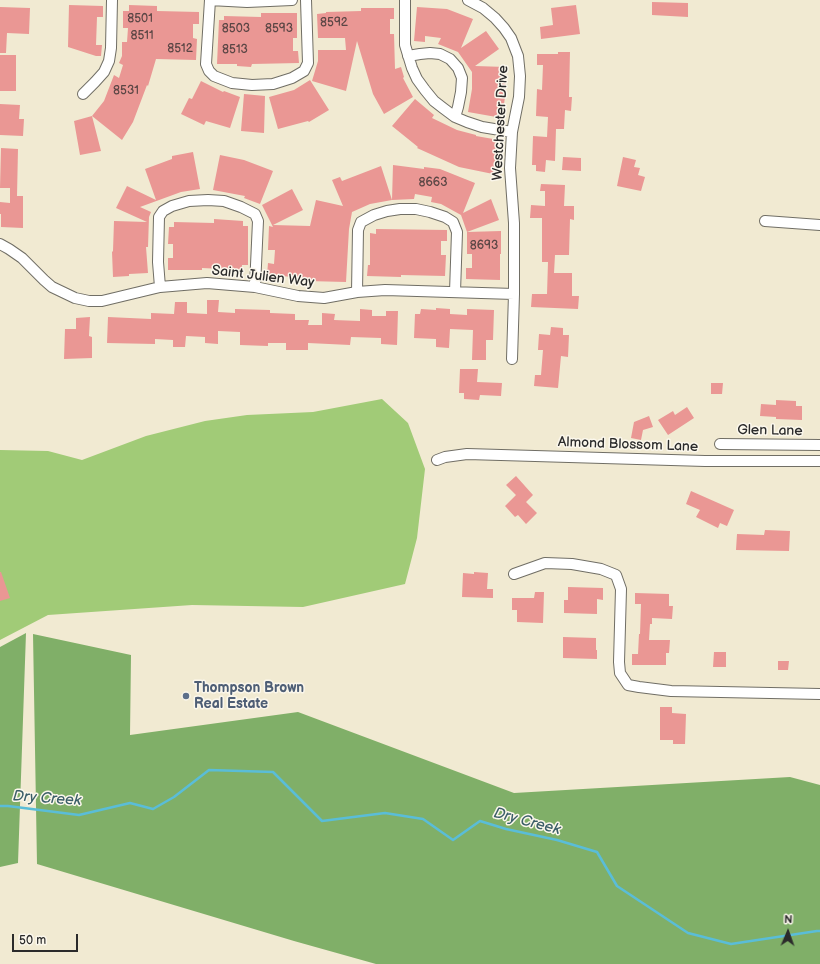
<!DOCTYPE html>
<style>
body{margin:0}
#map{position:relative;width:820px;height:964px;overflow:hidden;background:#f1ead2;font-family:"Balsamiq Sans",sans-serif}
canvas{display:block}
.north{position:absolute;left:768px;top:912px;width:40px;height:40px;-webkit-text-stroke:3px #fbf7ec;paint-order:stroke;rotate:2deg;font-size:11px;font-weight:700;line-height:16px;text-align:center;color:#2b2b2b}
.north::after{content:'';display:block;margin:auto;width:14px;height:18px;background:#2b2b2b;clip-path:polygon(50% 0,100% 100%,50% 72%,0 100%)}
.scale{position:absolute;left:12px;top:934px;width:66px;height:18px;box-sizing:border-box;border:2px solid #2b2b2b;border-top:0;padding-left:5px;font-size:12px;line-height:14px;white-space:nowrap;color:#2b2b2b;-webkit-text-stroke:3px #fbf7ec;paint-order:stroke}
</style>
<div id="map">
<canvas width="820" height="964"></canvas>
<div class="north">N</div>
<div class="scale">50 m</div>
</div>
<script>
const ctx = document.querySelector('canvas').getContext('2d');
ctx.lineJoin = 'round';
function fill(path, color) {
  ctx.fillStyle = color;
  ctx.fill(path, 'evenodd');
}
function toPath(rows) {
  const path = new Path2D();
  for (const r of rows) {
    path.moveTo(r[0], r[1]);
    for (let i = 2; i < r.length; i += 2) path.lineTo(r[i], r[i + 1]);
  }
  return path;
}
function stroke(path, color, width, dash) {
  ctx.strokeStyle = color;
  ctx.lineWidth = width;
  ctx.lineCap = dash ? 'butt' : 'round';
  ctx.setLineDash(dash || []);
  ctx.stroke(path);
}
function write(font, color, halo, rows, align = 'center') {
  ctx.font = font + ' "Balsamiq Sans",sans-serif';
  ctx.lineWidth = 3;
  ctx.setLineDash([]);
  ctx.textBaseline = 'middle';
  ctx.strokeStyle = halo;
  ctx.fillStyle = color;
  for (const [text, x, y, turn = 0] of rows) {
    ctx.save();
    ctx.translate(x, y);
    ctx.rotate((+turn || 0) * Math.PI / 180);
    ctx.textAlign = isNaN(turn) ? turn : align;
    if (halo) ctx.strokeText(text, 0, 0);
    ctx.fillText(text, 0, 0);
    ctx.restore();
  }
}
fill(toPath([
 [382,399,408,423,425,469,417,538,405,584,303,607,192,605,48,615,0,640,0,450,48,451,82,460,146,436,205,421,247,415,313,412]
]), '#a1cb77');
fill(toPath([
 [26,633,18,863,0,867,0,647],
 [33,634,131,655,130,735,298,712,514,793,790,777,820,785,820,964,376,964,294,941,37,864]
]), '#80af68');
stroke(toPath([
 [0,806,8,806,79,815,130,803,153,809,174,797,209,770,273,772,322,821,385,813,423,819,453,840,480,821,506,829,557,840,597,852,617,886,688,933,731,944,817,931,820,931]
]), '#5abdd8', 2.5);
fill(toPath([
 [652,2,688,3,688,17,652,15],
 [69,5,103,6,103,17,97,17,96,45,102,45,101,56,96,56,68,47],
 [129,5,157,6,157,11,199,12,199,24,193,24,193,38,197,39,196,60,156,59,148,86,147,85,133,122,122,140,92,116,104,101,114,75,119,78,123,65,119,63,122,56,122,42,127,42,128,28,123,28,123,11,129,11],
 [576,5,580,34,541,39,540,27,553,25,551,8],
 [0,7,30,8,29,34,7,33,6,53,0,53],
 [417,7,447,9,473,19,461,48,486,31,499,49,475,66,506,67,505,97,502,118,468,112,472,89,472,72,458,52,438,44,441,38,425,36,425,42,414,41],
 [361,8,394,8,394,19,390,19,390,34,394,34,395,69,401,67,404,77,403,78,413,97,384,114,373,94,357,41,346,91,312,81,318,61,318,50,346,50,345,38,318,38,317,14,326,13,326,12,361,11],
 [261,13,297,13,297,38,293,38,293,51,298,51,299,63,252,64,251,67,237,66,237,64,217,64,219,20,224,20,224,16,261,17],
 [558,52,570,52,569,97,572,97,571,111,565,110,564,129,556,129,555,161,546,160,545,172,536,171,536,165,532,165,533,136,547,137,548,117,536,116,537,89,542,90,543,65,537,65,537,54,558,54],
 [0,55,16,55,16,91,0,91],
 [310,80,329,110,309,122,308,121,278,129,269,97,294,90],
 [201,81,223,92,224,91,240,97,230,128,206,121,204,125,181,114,189,98,192,99],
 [244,94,265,96,264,133,241,131],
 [415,99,434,115,432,118,457,130,476,135,476,136,499,140,493,174,459,167,417,148,418,147,392,126],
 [0,104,20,105,19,119,24,119,23,136,0,135],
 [92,116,101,151,80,155,74,121],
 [1,148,18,149,17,196,23,196,23,228,1,227,1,214,0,214,0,202,10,203,10,188,0,188],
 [193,152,200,189,181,192,140,207,151,212,149,217,148,247,146,247,148,273,129,274,129,276,113,277,112,252,113,251,114,221,147,222,116,208,127,186,156,200,145,169,172,159,172,156],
 [220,155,244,160,273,171,260,204,244,198,245,196,213,190],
 [563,157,581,158,581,171,562,170],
 [623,157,636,160,634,167,640,168,638,175,645,177,641,191,617,186],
 [393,165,424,169,424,167,440,169,475,183,463,213,491,199,499,220,467,232,501,231,501,254,500,254,500,280,466,279,466,268,472,268,472,254,467,254,467,232,461,215,441,204,431,202,432,197,415,194,414,199,392,200],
 [381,166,392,200,370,204,352,212,349,229,346,282,307,281,308,278,267,275,268,263,274,264,275,250,268,250,269,226,273,227,262,205,292,189,303,210,273,225,310,226,316,200,343,206,332,180,340,177,342,181],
 [541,184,565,185,564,206,574,206,574,220,570,219,569,255,555,255,554,273,572,273,572,296,579,296,578,309,531,307,532,294,547,294,548,262,542,262,542,218,530,218,531,205,545,206,545,191,540,191],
 [214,219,243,221,243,226,248,226,248,265,242,265,242,270,202,268,202,270,168,270,168,258,173,258,173,244,168,244,169,227,174,227,174,222,214,223],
 [376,229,447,230,447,241,441,241,441,255,446,255,445,276,401,275,401,277,367,276,368,265,370,265,370,233,376,234],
 [207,300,219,300,218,312,235,313,235,309,270,310,270,313,295,314,295,320,309,320,308,325,322,325,322,313,335,314,334,320,360,321,360,309,372,310,372,316,386,316,386,311,398,311,397,345,381,344,381,338,351,337,350,345,308,343,308,350,286,350,286,343,268,343,268,346,240,345,240,332,218,331,218,344,205,343,205,337,186,336,185,347,173,347,173,340,155,339,155,344,107,343,108,317,151,319,151,313,174,314,175,302,187,302,187,313,207,314],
 [436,308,450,309,450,314,467,315,467,309,494,310,493,340,486,340,486,360,472,360,473,330,450,329,449,348,436,347,436,339,414,338,415,314,420,314,421,309,436,310],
 [90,317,89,336,92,337,92,358,64,359,65,329,76,329,76,318],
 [551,327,563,328,563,335,569,335,568,357,561,356,558,388,534,386,535,375,541,375,543,350,538,350,539,334,550,335],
 [460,369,478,369,477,382,502,383,501,396,480,395,479,400,464,399,464,393,459,393],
 [711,383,723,383,722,394,711,394],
 [776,400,796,401,796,406,802,406,802,420,776,419,776,417,760,416,761,404,776,405],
 [687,407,694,418,668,435,658,420,673,411,675,415],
 [649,416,653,427,643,430,641,440,631,438,634,422],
 [516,476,533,495,526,502,537,513,526,524,518,515,515,517,505,506,516,495,506,485],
 [691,491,734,510,727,526,720,523,718,528,696,517,700,510,686,504],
 [765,530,790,531,789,551,736,550,737,534,764,535],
 [0,572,1,572,10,598,0,601],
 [474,572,488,573,487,589,493,589,493,598,462,597,463,573,474,574],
 [568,587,603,588,603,600,597,599,597,614,564,613,564,600,568,600],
 [535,592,544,592,543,623,517,622,517,610,512,610,512,598,534,598],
 [635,593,669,594,669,606,673,606,672,619,652,618,652,624,650,624,649,640,670,640,669,653,666,653,666,665,632,665,632,654,638,654,639,634,640,634,641,604,635,604],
 [563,637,596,638,596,650,597,650,597,659,563,658],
 [714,652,726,652,726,667,713,667],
 [778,661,789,661,788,670,778,670],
 [660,707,672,707,672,713,686,714,685,744,673,744,673,740,660,740]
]), '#ea9794');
const street = toPath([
 [210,0,206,64,209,71,214,76,232,83,252,85,273,84,292,78,304,71,308,63,306,0],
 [210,0,247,2,292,0],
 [405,0,405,45,412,68,417,79,425,90,434,101,443,108,455,117,467,122,482,127,512,132],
 [468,0,483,8,495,18,504,28,511,38,518,56,520,76,519,97,512,132,510,168,514,223,514,294,512,359],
 [408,56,420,54,430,53,440,54,450,59,458,68,462,78,461,92,458,107,455,117],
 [83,94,95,82,104,72,109,61,111,48,112,0],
 [765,221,820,225],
 [0,244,9,249,22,258,44,280,52,287,75,298,89,301,102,301,160,287,207,283,255,287,298,296,324,298,357,292,385,290,514,294],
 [160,287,158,262,159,217,163,211,172,206,189,201,208,200,224,201,241,207,255,214,258,221,255,287],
 [357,292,358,230,361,222,374,215,387,211,400,209,416,209,430,212,445,217,453,222,457,232,455,292],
 [720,444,820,445],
 [437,460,445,457,467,454,705,461,820,461],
 [514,574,545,563,572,564,601,569,616,575,621,589,619,662,620,673,628,685,639,687,671,691,820,694]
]);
stroke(street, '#706e65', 12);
stroke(street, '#fff', 10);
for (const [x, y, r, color] of [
 [186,696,4,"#5c6f8a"]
]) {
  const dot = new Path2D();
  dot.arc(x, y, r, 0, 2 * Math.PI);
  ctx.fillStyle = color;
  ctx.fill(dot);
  stroke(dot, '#fbf7ec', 1.5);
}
write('12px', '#5b4645', null, [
 ["8501",140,19],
 ["8592",334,23],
 ["8503",236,29],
 ["8593",279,29],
 ["8511",142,36],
 ["8512",180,49],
 ["8513",235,50],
 ["8531",126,91],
 ["8663",433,183],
 ["8693",484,246]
]);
write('14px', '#2b2b2b', '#fbf7ec', [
 ["Westchester Drive",501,123,-87],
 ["Saint Julien Way",263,277,7],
 ["Glen Lane",770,431,1],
 ["Almond Blossom Lane",628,445,2]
]);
write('bold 14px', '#4e5e75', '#fbf7ec', [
 ["Thompson Brown",194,688],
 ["Real Estate",194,704]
], 'left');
write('italic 15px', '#3b5e68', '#fbf7ec', [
 ["Dry Creek",47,799,4],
 ["Dry Creek",527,822,15]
]);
</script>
